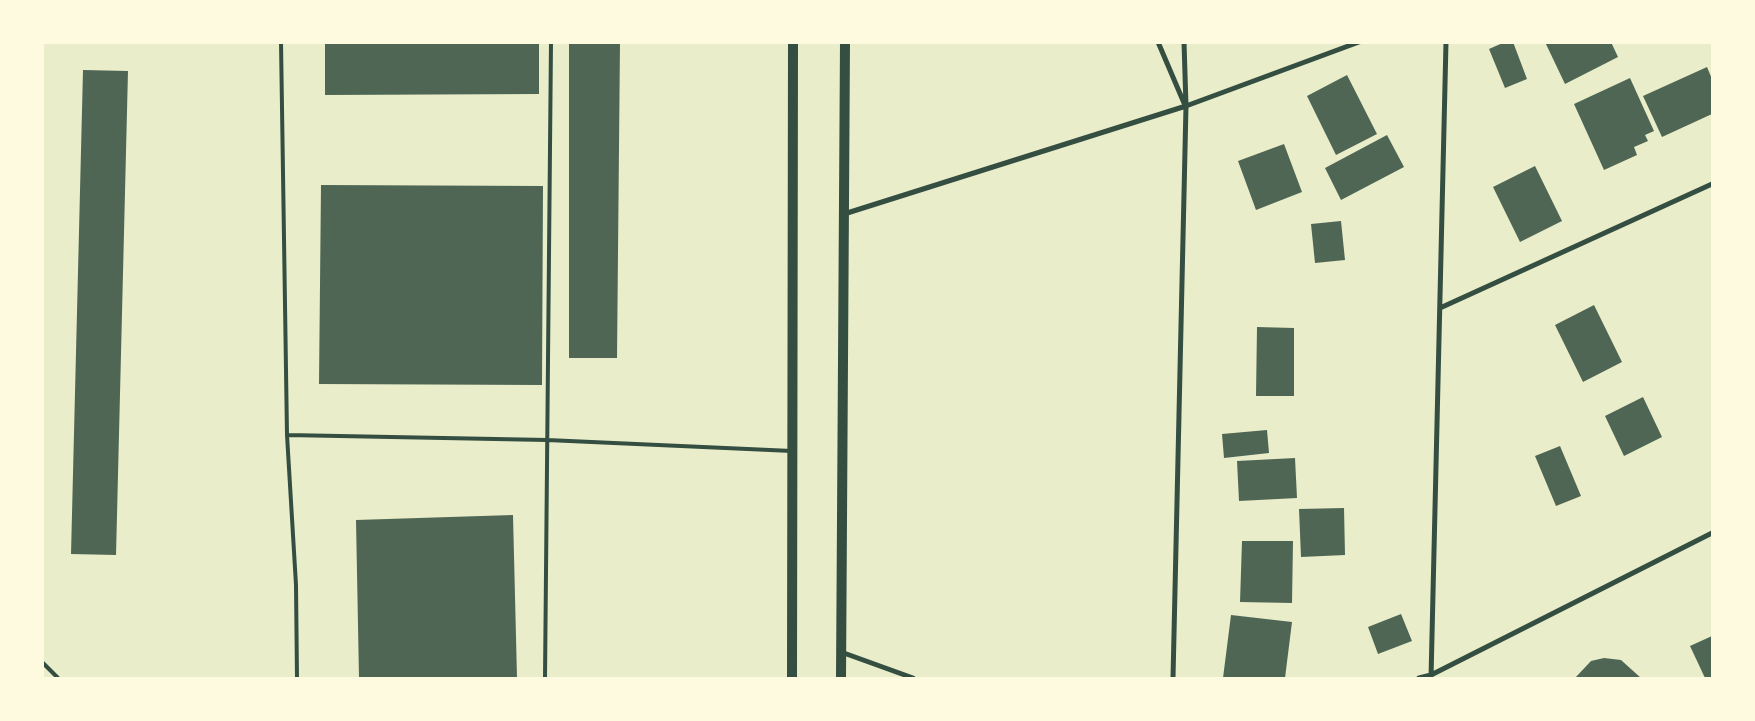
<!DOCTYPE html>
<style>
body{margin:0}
#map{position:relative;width:1755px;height:721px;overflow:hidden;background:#e9edc9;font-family:Lato,sans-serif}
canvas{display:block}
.frame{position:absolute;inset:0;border:44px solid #fefae0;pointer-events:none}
</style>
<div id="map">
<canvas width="1755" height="721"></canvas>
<div class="frame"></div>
</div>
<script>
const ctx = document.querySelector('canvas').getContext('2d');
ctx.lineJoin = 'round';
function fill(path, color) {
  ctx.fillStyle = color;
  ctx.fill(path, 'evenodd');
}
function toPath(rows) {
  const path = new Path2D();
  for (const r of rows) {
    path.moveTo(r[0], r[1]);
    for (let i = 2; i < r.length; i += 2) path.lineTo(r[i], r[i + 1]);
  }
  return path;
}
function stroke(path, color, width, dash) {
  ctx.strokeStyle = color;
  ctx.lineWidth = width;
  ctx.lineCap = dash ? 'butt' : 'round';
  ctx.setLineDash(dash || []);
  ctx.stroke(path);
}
fill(toPath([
 [325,42,539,42,539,94,325,95],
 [569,42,620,42,617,358,569,358],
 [1505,42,1513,42,1527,79,1505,88,1489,49],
 [1545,42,1611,42,1618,57,1565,84],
 [1707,67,1712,79,1712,114,1662,137,1643,96],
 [83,70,128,71,116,555,71,554],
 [1347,75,1377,134,1336,155,1307,96],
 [1630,78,1654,131,1645,135,1648,141,1634,147,1637,155,1604,170,1574,104],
 [1387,135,1404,167,1341,200,1325,168],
 [1284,144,1302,192,1256,210,1238,161],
 [1535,166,1562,221,1520,242,1493,187],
 [321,185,543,186,542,385,319,384],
 [1341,221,1345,260,1315,263,1311,224],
 [1594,305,1622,362,1583,382,1555,325],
 [1257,327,1294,328,1294,396,1256,396],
 [1643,397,1662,437,1624,456,1605,416],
 [1267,430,1269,453,1224,458,1222,434],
 [1560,446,1581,496,1556,506,1535,456],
 [1295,458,1297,498,1239,501,1237,461],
 [1344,508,1345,555,1301,557,1299,509],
 [513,515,517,678,359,678,356,520],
 [1242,541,1293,541,1292,603,1240,602],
 [1401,614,1412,641,1378,654,1368,627],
 [1231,615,1292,622,1285,678,1223,678],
 [1712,636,1712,678,1705,678,1690,646],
 [1604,658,1621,660,1641,678,1575,678,1591,661]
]), '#4f6655');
stroke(toPath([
 [281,42,287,435,547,440,792,451],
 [287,435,296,585,297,678],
 [42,662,58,678],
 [545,678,551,42]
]), '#344e41', 4);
stroke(toPath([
 [1158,42,1184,103],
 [844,214,1186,106,1359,42],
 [1440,308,1712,184],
 [841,652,913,678],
 [1173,678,1186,106,1184,42],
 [1419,678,1431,675,1712,533],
 [1431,678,1446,42]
]), '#344e41', 5);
stroke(toPath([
 [792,678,793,42],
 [841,678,845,42]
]), '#344e41', 10);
</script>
